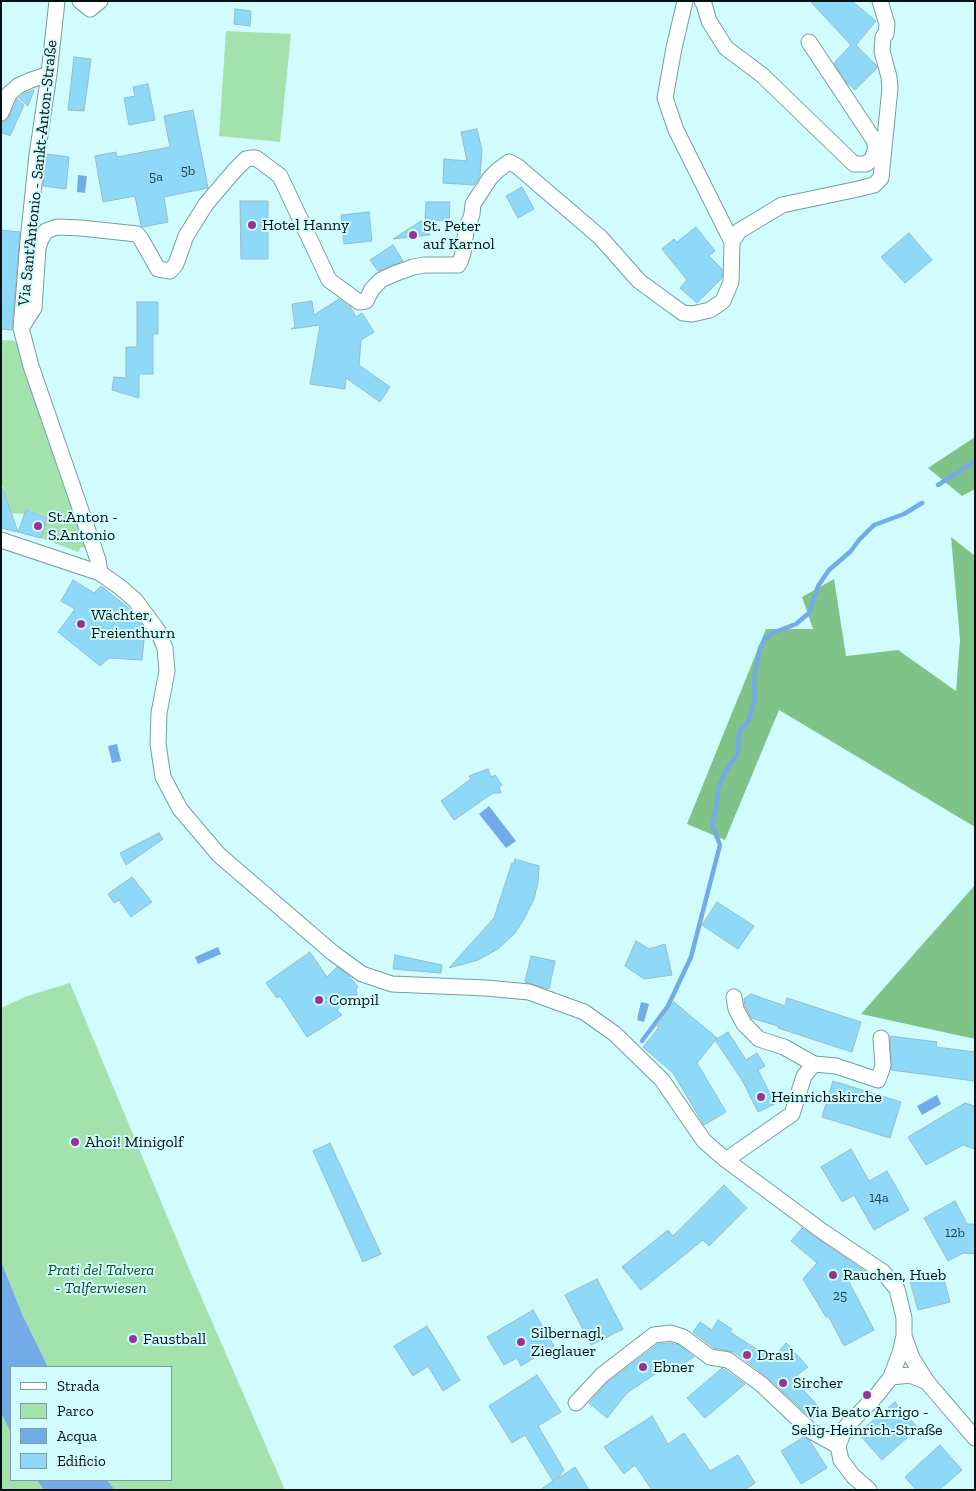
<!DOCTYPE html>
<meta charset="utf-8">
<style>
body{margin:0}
#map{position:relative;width:976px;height:1491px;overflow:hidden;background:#d1fcfe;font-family:"Zilla Slab",serif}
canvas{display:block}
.frame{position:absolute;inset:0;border:2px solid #031112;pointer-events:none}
.legend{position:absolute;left:10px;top:1366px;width:162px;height:115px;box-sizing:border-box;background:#d1fcfe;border:1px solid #7f9ea0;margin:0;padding:6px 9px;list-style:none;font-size:15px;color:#031112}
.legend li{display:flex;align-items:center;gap:10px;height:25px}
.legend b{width:25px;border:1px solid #7f9ea0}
</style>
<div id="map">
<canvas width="976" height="1491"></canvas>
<div class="frame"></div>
<ul class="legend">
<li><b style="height:6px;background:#fff"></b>Strada</li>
<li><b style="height:14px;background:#a3e2ac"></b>Parco</li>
<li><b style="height:14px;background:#72abe8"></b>Acqua</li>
<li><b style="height:14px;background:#8dd9f7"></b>Edificio</li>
</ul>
</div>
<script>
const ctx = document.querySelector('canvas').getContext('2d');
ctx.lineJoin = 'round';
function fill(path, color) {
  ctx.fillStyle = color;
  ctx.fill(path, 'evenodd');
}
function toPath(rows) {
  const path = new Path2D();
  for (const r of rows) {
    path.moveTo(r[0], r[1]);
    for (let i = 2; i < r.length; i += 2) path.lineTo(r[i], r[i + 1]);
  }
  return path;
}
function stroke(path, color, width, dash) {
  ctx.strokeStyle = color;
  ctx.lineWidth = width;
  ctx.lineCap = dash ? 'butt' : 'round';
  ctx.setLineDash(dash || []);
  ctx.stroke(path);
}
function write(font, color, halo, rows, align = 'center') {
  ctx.font = font + ' "Zilla Slab",serif';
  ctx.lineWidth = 4;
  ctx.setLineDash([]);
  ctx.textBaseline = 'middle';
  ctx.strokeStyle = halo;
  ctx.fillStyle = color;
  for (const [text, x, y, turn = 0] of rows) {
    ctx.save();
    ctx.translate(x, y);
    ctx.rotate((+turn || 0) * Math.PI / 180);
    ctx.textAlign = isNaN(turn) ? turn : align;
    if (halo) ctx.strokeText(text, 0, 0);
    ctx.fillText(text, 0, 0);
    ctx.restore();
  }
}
fill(toPath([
 [226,31,291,34,280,142,219,136],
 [1,340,20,341,86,548,81,547,78,552,41,538,47,517,27,510,25,514,9,513,9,505,1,482],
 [70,983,187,1264,285,1490,115,1490,107,1480,171,1480,171,1367,48,1367,23,1316,1,1261,1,1008,27,996],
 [1,1413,11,1433,11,1480,37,1480,44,1490,1,1490]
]), '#a3e2ac');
fill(toPath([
 [975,437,975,489,962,496,928,468],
 [951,537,975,556,975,827,779,710,725,840,687,824,766,629,813,629,802,597,834,579,846,656,898,650,956,691,960,640],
 [975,885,975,1039,861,1014]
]), '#7fc389');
fill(toPath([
 [78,175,87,176,85,193,77,192],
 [117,744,121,761,112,763,108,746],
 [489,806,516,841,506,848,479,814],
 [218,947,221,954,198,964,195,957],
 [641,1002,649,1004,644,1022,637,1020],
 [937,1095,941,1104,922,1115,917,1106],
 [1,1261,23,1316,48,1367,11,1367,11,1433,1,1413],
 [37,1480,107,1480,115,1490,44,1490]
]), '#72abe8');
stroke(toPath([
 [938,485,975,461],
 [642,1041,668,1006,691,957,720,845,712,825,717,805,718,789,724,774,738,753,739,732,748,722,755,699,754,680,760,648,765,639,775,632,796,624,809,613,818,586,829,570,851,551,859,540,874,525,904,514,922,503]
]), '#72abe8', 4.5);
const building = toPath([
 [810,1,852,1,876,21,856,45,876,65,877,68,855,90,847,83,834,63,851,45,810,1],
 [235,9,251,11,250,26,234,24,235,9],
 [74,57,91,59,84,111,68,110,74,57],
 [148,84,155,120,129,125,124,98,135,96,133,87,148,84],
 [34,90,28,106,19,98,23,94,34,90],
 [17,99,24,105,10,136,1,132,1,122,6,121,9,117,17,99],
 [193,110,208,188,164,197,168,222,143,227,141,226,135,196,103,202,95,156,116,152,117,157,170,147,164,116,193,110],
 [477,129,482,150,480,176,474,185,443,183,444,159,467,161,461,132,477,129],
 [47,154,69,157,66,189,43,186,47,154],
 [522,187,534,209,518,218,506,196,522,187],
 [240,201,268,201,268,259,241,259,240,201],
 [426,202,450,202,449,221,425,220,426,202],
 [369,212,372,241,344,244,341,215,369,212],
 [421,221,430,235,393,239,421,221],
 [696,227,715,251,709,256,722,269,722,278,697,303,680,288,687,280,662,249,674,239,677,242,696,227],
 [1,230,20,232,12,330,1,329,1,230],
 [909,233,932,260,905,283,881,257,909,233],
 [393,245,403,261,378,271,370,260,393,245],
 [339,299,351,308,356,317,362,313,374,332,361,340,359,365,390,387,380,402,346,378,345,389,310,384,320,325,291,329,295,327,292,304,312,301,314,315,339,299],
 [137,302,158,302,158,334,153,334,153,374,139,374,139,398,112,390,114,377,126,378,126,347,137,347,137,302],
 [1,489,3,489,18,532,1,528,1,489],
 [26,510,47,518,41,538,18,532,26,510],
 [73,580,94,593,101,586,130,609,144,628,142,639,144,639,142,660,109,658,100,666,58,632,75,609,61,601,73,580],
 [488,769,491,777,495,775,502,785,499,787,501,793,493,793,454,820,441,801,471,779,469,776,488,769],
 [159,833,163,839,126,865,120,853,159,833],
 [515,859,539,866,538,882,534,899,524,919,515,933,498,949,478,960,449,968,494,918,512,863,514,864,515,859],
 [132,877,152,902,131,917,119,900,114,903,108,894,132,877],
 [717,902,754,926,738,949,702,925,717,902],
 [636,941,649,949,665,944,672,975,644,979,625,966,636,941],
 [310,952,327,977,337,967,348,975,358,987,356,989,357,995,350,995,337,1010,342,1015,307,1037,280,996,277,998,266,983,310,952],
 [395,955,442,965,441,973,393,969,395,955],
 [531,956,555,961,549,989,525,982,531,956],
 [751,994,785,1006,787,998,861,1022,852,1052,778,1028,778,1026,751,1018,745,1006,744,999,751,994],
 [674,1002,717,1038,697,1063,726,1112,704,1125,673,1073,643,1047,659,1027,656,1025,674,1002],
 [728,1032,746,1060,757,1053,765,1066,758,1070,775,1104,758,1112,742,1080,715,1040,728,1032],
 [890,1036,937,1042,936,1047,975,1052,975,1081,891,1070,890,1036],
 [833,1081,901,1102,890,1138,822,1117,833,1081],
 [965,1103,975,1106,975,1149,963,1145,926,1165,908,1137,965,1103],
 [330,1143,381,1254,363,1262,313,1151,330,1143],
 [851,1149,869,1181,887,1171,909,1210,874,1230,854,1195,842,1202,821,1167,851,1149],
 [724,1185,747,1208,709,1246,703,1240,641,1290,622,1267,668,1230,673,1236,724,1185],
 [955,1201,967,1224,975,1224,975,1254,963,1253,948,1261,924,1218,955,1201],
 [802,1228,866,1272,849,1282,874,1330,844,1346,829,1317,826,1317,803,1279,817,1263,791,1241,802,1228],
 [942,1272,950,1302,918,1310,910,1281,942,1272],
 [597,1279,623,1329,591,1345,565,1295,597,1279],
 [533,1310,554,1346,521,1366,517,1358,504,1365,487,1337,533,1310],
 [718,1320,732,1329,730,1332,772,1359,786,1343,808,1367,793,1378,824,1413,812,1419,767,1377,734,1352,714,1348,693,1332,700,1322,712,1330,718,1320],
 [427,1326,460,1380,443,1391,428,1366,413,1376,394,1346,427,1326],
 [670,1343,679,1345,694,1357,671,1371,667,1366,627,1393,607,1418,589,1403,608,1382,658,1344,670,1343],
 [722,1368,745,1384,705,1418,687,1398,722,1368],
 [537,1375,561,1412,538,1426,564,1470,557,1479,575,1467,589,1490,540,1490,553,1481,525,1435,512,1443,489,1406,537,1375],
 [895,1402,918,1428,882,1460,858,1433,895,1402],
 [652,1416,668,1444,684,1433,710,1471,738,1455,755,1483,744,1490,652,1490,635,1465,624,1474,604,1447,652,1416],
 [804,1437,810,1441,827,1468,801,1484,781,1451,804,1437],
 [940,1445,962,1470,939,1490,916,1490,905,1477,940,1445]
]);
fill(building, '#8dd9f7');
stroke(building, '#97bbca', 1);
const minor = toPath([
 [57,1,49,74,37,155,28,241,21,328,31,366,98,560,100,573],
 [80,1,90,9,100,1],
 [702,1,704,4,709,21,726,48,762,75,854,164,866,164,872,159,876,148,874,140,809,42],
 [1,113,9,94,18,86,31,80,49,74],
 [732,242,739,231,782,205,858,189,874,185,881,178,890,88,889,77,882,51,883,37,886,34,887,24,880,1],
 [21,328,34,308,38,248,41,239,46,231,57,227,81,228,137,234,141,239,158,269,170,271,176,264,186,236,206,204,235,170,246,159,252,158,256,158,280,176,329,280,359,302,366,301,372,289,381,280,394,274,413,267,424,265,458,265,460,262,463,253,466,231,472,214,473,204,490,178,498,170,509,162,517,166,600,237,639,281,669,303,683,313,692,314,710,310,723,301,731,282,732,242,676,130,665,98,674,48,685,1],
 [1,540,100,573,120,587,136,601,158,631,165,648,167,671,159,713,158,744,163,777,180,809,219,855,333,953,362,974,392,984,486,988,529,992,584,1012,615,1034,662,1080,704,1141,726,1160,822,1231,883,1272,897,1289,904,1318,904,1336,900,1353,891,1377,877,1395,845,1428,838,1446,841,1460,853,1476,869,1490],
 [734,997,736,1009,744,1024,759,1039,784,1047,814,1064,836,1066,878,1080,883,1066,881,1038],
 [726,1160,792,1114,804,1076,814,1064],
 [904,1336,912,1358,927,1382,975,1438],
 [891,1377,910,1375,927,1382],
 [576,1403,602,1375,654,1335,671,1333,683,1337,710,1357,728,1360,761,1384,811,1431,838,1446]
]);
stroke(minor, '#769ea0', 17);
stroke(minor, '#fff', 15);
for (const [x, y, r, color] of [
 [252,225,5,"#983296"],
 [413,235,5,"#983296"],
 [38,526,5,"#983296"],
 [81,624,5,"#983296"],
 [319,1000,5,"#983296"],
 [761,1097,5,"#983296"],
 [75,1142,5,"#983296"],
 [833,1275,5,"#983296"],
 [133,1339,5,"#983296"],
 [521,1342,5,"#983296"],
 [747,1355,5,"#983296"],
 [643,1367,5,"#983296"],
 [783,1383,5,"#983296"],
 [867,1395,5,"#983296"]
]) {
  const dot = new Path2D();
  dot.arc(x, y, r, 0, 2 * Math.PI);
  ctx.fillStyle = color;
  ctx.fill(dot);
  stroke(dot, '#d1fcfe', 2);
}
write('14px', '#26434b', null, [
 ["5b",188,171],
 ["5a",156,177],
 ["14a",879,1198],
 ["12b",955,1233],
 ["25",840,1296]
]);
write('16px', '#031112', '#d1fcfe', [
 ["Via Sant'Antonio - Sankt-Anton-Straße",38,173,-84]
]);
write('16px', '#031112', '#d1fcfe', [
 ["Hotel Hanny",262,225],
 ["St. Peter",423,226],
 ["auf Karnol",423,244],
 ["St.Anton -",48,517],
 ["S.Antonio",48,535],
 ["Wächter,",91,615],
 ["Freienthurn",91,633],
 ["Compil",329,1000],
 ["Heinrichskirche",771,1097],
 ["Ahoi! Minigolf",85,1142],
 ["Rauchen, Hueb",843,1275],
 ["Silbernagl,",531,1333],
 ["Zieglauer",531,1351],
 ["Faustball",143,1339],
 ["Drasl",757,1355],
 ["Ebner",653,1367],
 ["Sircher",793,1383],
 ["Via Beato Arrigo -",867,1412,"center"],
 ["Selig-Heinrich-Straße",867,1430,"center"]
], 'left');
write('italic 16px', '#164722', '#d1fcfe', [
 ["Prati del Talvera",101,1270],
 ["- Talferwiesen",101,1288]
]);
</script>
